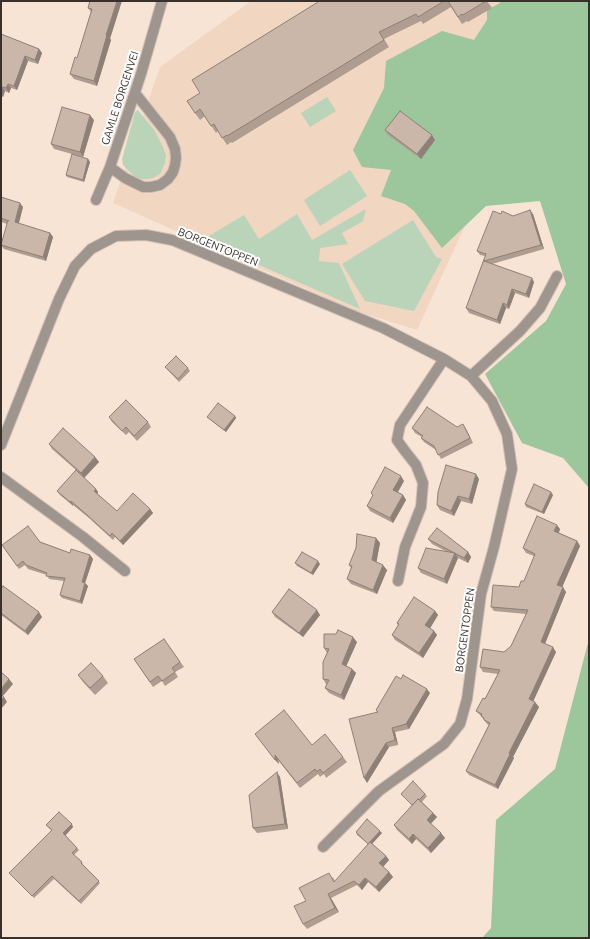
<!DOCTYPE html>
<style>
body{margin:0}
#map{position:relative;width:590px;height:939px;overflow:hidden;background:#f8e4d5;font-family:Ubuntu,sans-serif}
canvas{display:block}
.frame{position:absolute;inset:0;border:2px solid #38302a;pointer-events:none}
</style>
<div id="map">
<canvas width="590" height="939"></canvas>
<div class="frame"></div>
</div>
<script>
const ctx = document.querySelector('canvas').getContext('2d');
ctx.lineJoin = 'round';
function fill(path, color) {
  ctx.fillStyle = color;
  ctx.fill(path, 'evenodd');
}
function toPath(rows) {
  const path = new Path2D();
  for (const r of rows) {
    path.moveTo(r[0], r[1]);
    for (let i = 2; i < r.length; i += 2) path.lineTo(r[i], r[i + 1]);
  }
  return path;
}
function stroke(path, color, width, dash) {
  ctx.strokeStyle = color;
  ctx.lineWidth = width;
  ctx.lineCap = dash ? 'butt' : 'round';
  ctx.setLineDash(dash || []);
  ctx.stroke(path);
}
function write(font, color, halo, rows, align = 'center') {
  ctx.font = font + ' Ubuntu,sans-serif';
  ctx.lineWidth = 4;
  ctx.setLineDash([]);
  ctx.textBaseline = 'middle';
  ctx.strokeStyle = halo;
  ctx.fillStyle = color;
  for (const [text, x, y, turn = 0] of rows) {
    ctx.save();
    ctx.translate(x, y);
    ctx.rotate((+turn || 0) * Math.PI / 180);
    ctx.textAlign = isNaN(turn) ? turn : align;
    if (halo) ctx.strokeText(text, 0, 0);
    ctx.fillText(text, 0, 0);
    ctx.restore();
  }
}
fill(toPath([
 [251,1,510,1,470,215,417,330,356,311,113,203,160,67]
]), '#f1d6c2');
fill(toPath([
 [327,97,336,111,310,127,301,113],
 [138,110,154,130,162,145,166,155,165,163,160,174,153,178,147,179,139,179,134,176,123,165,122,159,135,112],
 [350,170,367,196,320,226,304,200],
 [366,209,363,221,342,233,348,244,320,248,319,261,339,263,360,309,218,247,209,236,244,215,259,239,297,214,312,240],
 [413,220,436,257,442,259,414,311,365,301,342,264]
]), '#b9d4b9');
fill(toPath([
 [499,1,589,1,589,488,563,458,522,443,485,374,546,321,566,284,540,201,486,206,442,248,414,211,405,204,381,196,391,170,362,167,353,150,384,88,386,61,442,31,474,40,487,20,487,10,500,3],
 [589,639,589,938,482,938,491,928,496,820,555,769]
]), '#9cc69c');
const minor = toPath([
 [110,167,125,178,143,187,151,187,160,185,168,179,173,172,175,165,176,158,175,149,170,137,135,93],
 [96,200,110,167,141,74,162,1],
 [471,376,520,331,540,308,557,276],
 [1,445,59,299,75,266,91,249,116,236,146,235,172,240,383,328,444,359,471,376,492,401,507,434,512,469,494,547,481,594,467,699,460,724,444,744,379,791,323,847],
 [1,477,83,537,125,571],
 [398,581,405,547,421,507,423,483,416,465,405,451,397,440,400,425,444,359]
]);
stroke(minor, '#d2c0b3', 12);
stroke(minor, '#9e958f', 10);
fill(toPath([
 [90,1,111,40,97,86,74,79,70,74,77,58,91,12,88,8],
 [318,1,487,1,492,8,468,22,467,21,462,24,451,7,423,24,421,21,384,39,389,47,232,143,231,142,227,145,218,131,216,133,205,116,200,120,195,113,200,93,318,2],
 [1,34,39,49,42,53,38,64,28,61,17,90,11,88,9,93,5,91,3,97,1,96],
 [94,120,83,157,54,149,51,144],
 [385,130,435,140,421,159,388,135],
 [88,159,90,162,84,182,67,177,66,175],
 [1,197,23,207,18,224,50,233,53,237,46,261,4,249,1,245,7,224,1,222],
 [501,214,513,216,533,214,544,249,492,264,534,282,529,298,515,293,509,309,506,308,500,324,469,313,466,308,485,256,480,255,477,251],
 [165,367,188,368,190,371,179,382],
 [235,416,236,418,226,432,209,419,207,417],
 [109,417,148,422,151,427,137,441,129,432,126,435,112,422],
 [457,427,466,429,473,443,441,459,436,450,424,442,421,438,422,437,415,433,412,428],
 [49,444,95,457,99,462,84,478,96,489,98,492,97,494,117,511,150,509,153,513,123,545,115,537,113,540,89,518,73,505,73,506,60,495,57,491,76,470,52,449],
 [479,479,472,504,461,501,454,516,440,510,437,505],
 [404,481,398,492,403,495,406,500,393,523,370,511,367,506,373,496,371,493],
 [553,495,544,514,526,507,525,504],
 [560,529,559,533,577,541,580,546,562,587,566,592,545,644,556,652,533,701,539,707,513,757,514,758,498,789,469,775,466,771,489,725,487,724,481,716,476,711,485,699,498,674,483,672,480,667,504,652,511,646,526,614,494,611,491,607,519,587,524,581,534,556,526,553,523,548],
 [376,538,380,543,376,562,387,570,377,594,351,584,347,579,351,568,349,565],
 [428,539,468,552,471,557,468,563,458,558,447,584,421,573,418,568,447,552,432,544],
 [40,542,70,553,90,555,93,559,85,583,88,586,82,604,62,598,60,595,64,581,49,579,47,575,28,569,25,565,19,569,2,545],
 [295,563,320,564,313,575,297,566],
 [1,589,42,617,28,635,1,615],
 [435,611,438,615,430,628,434,631,437,635,423,658,395,640,392,635,398,626,397,623],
 [272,612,320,615,303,637,275,617],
 [164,639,184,667,175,672,178,677,165,686,162,681,153,687,134,659],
 [357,642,346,666,352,669,356,673,344,700,329,693,325,688,327,684,326,684,323,679,327,653,324,648],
 [78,675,103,676,108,683,95,695,83,682],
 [430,693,409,729,395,732,398,745,389,747,367,783,377,712,376,710],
 [255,734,312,745,343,757,347,762,326,778,324,774,320,777,318,774,300,788,278,760,279,764],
 [280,777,288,829,257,833,253,828],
 [401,794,425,794,427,796,422,802,437,817,431,824,445,838,431,853,416,839,412,844,397,830,394,825,412,805],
 [46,825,73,827,65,835,79,850,74,855,82,862,83,865,100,883,81,904,54,879,34,898,9,873,52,831],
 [356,832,382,833,372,844,386,856,389,860,383,867,389,872,393,877,379,892,368,882,362,890,357,885,331,898,339,912,307,929,303,924,333,877,335,882,368,844,357,835]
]), '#af9d91');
fill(toPath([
 [117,1,122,1,110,39,111,40,97,86,94,81,106,35],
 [39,49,42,53,38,64,35,60],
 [25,56,28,61,17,90,14,86],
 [8,84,11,88,9,93,6,88],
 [2,87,5,91,3,97,1,94,1,90],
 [90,115,94,120,83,157,80,152],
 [432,135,435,140,421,159,417,154],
 [88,159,90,162,84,182,83,180],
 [20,203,23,207,18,227,15,222],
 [530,210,533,214,544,249,541,245],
 [50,233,53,237,46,261,43,257],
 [532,278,534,282,529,298,526,294],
 [512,289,515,293,509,309,507,305],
 [503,303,506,308,500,324,497,320],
 [235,416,236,418,226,432,224,430],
 [463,424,466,429,473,443,470,438],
 [95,457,99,462,84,478,81,473],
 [476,474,479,479,472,504,469,499],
 [401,476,404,481,396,495,393,490],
 [96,489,98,492,97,495,94,491],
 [551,492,553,495,544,514,542,512],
 [403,495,406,500,393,523,390,518],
 [458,496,461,501,454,516,451,511],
 [71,501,73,505,73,506,70,502],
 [150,509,153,513,123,545,120,541],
 [557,525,560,529,557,536,554,531],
 [376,538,380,543,376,565,372,560],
 [577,541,580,546,561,590,557,585],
 [468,552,471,557,468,563,464,558],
 [455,553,458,558,447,584,444,579],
 [90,555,93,559,85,583,88,586,82,604,80,601,82,582],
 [318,561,320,564,313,575,311,573],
 [383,565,387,570,377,594,373,590],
 [563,587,566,592,544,646,541,642],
 [317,610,320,615,303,637,299,633],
 [435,611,438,615,429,630,425,625],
 [39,612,42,617,28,635,25,631],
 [434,631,437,635,423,658,419,653],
 [353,637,357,642,345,669,342,664],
 [553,647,556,652,532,704,529,699],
 [352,669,356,673,344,700,341,695],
 [9,679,13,684,2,697,1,696,1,689],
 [427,689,430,693,409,729,406,724],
 [4,697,7,702,1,709,1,700],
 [535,702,539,707,513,757,514,758,498,789,495,785,509,753],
 [392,728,395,732,398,745,395,740],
 [386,743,389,747,367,783,364,778],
 [275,755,278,760,279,764,275,760],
 [277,772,280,777,288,829,285,824],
 [433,813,437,817,430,824,427,820],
 [72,824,73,827,65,836,63,833],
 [380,831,382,833,370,846,368,844],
 [441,833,445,838,431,853,428,848],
 [413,834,416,839,412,844,409,839],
 [386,856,389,860,382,868,379,863],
 [389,872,393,877,379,892,376,887],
 [365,878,368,882,362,890,359,885],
 [328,894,331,898,339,912,335,908]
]), '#8e8076');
const building = toPath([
 [90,1,117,1,106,35,107,35,94,81,70,74,75,57,77,58,92,9,88,8,90,1],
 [318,1,444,1,418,17,416,14,379,32,384,40,227,136,227,135,222,138,214,124,211,126,200,109,195,113,187,101,200,93,192,80,318,2,318,1],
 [448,1,486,1,463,15,462,14,458,17,448,1],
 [1,34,39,49,35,60,25,56,14,86,8,84,6,88,2,87,1,90,1,34],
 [62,107,90,115,80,152,51,144,62,107],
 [400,111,432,135,417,154,385,130,400,111],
 [72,154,88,159,83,180,66,175,72,154],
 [1,197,20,203,15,222,50,233,43,257,1,245,8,220,9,221,1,218,1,197],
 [530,210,541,245,484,261,532,278,526,294,512,289,507,305,503,303,497,320,466,308,486,254,477,251,493,211,501,214,502,211,513,216,530,210],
 [176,356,188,368,178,379,165,367,176,356],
 [126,400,148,422,134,436,126,427,122,431,109,417,126,400],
 [218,403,235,416,224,430,207,417,218,403],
 [427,407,457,427,463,424,470,438,438,455,434,446,421,438,423,436,412,428,427,407],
 [63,428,95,457,81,473,49,444,63,428],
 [446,465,476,474,469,499,458,496,451,511,437,505,438,492,446,465],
 [385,467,401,476,393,490,403,495,390,518,367,506,373,495,371,493,385,467],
 [76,470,96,489,94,491,117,511,133,493,150,509,120,541,112,533,110,536,86,514,71,501,70,502,57,491,76,470],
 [534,484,551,492,542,512,525,504,534,484],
 [537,516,557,525,554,531,577,541,557,585,563,587,541,642,553,647,529,699,535,702,509,753,510,754,495,785,466,771,490,723,484,720,484,718,481,716,482,714,476,711,483,698,485,699,500,670,480,667,483,649,504,652,511,646,528,610,491,607,493,585,519,587,521,581,524,581,535,554,523,548,537,516],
 [28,526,40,542,70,553,71,549,90,555,82,582,85,583,80,601,60,595,65,578,46,576,47,573,26,565,23,561,17,566,2,545,28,526],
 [437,528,468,552,464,558,428,539,437,528],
 [357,534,376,538,372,560,383,565,373,590,347,579,352,566,349,565,356,548,357,534],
 [426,548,455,553,444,579,418,568,426,548],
 [302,552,318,561,311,573,295,563,302,552],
 [3,586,39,612,25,631,1,613,1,589,3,586],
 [289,589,317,610,299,633,272,612,289,589],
 [414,597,435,611,425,625,434,631,419,653,392,635,399,624,397,623,414,597],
 [338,630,353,637,342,664,352,669,341,695,325,688,329,680,323,679,323,662,329,649,324,648,324,634,336,634,338,630],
 [164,639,180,662,172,668,175,672,162,681,158,676,150,682,134,659,164,639],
 [91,663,103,676,90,688,78,675,91,663],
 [1,672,9,679,1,689,1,672],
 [403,675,427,689,406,724,392,728,395,740,386,743,364,778,349,719,378,712,376,710,396,676,401,679,403,675],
 [1,694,4,697,1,700,1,694],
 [284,710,312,745,325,734,343,757,323,773,320,769,317,772,315,769,297,783,275,755,275,760,255,734,284,710],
 [277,772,285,824,253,828,249,795,277,772],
 [413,781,425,794,419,800,418,799,412,805,401,794,413,781],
 [418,799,433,813,427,820,441,833,428,848,413,834,409,839,394,825,418,799],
 [59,812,72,824,63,833,77,848,72,853,82,862,81,863,99,881,79,901,52,876,32,896,9,873,52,830,46,825,59,812],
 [367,819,380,831,368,844,356,832,367,819],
 [370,842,386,856,379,863,389,872,376,887,365,878,359,885,354,881,328,894,335,908,303,924,294,906,306,901,299,888,329,873,334,882,370,842]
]);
fill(building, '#cbb7a9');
stroke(building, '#8e8076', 1);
write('11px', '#38302a', '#fff', [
 ["GAMLE BORGENVEI",120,98,-72],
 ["BORGENTOPPEN",218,247,22],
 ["BORGENTOPPEN",465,630,-82]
]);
</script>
